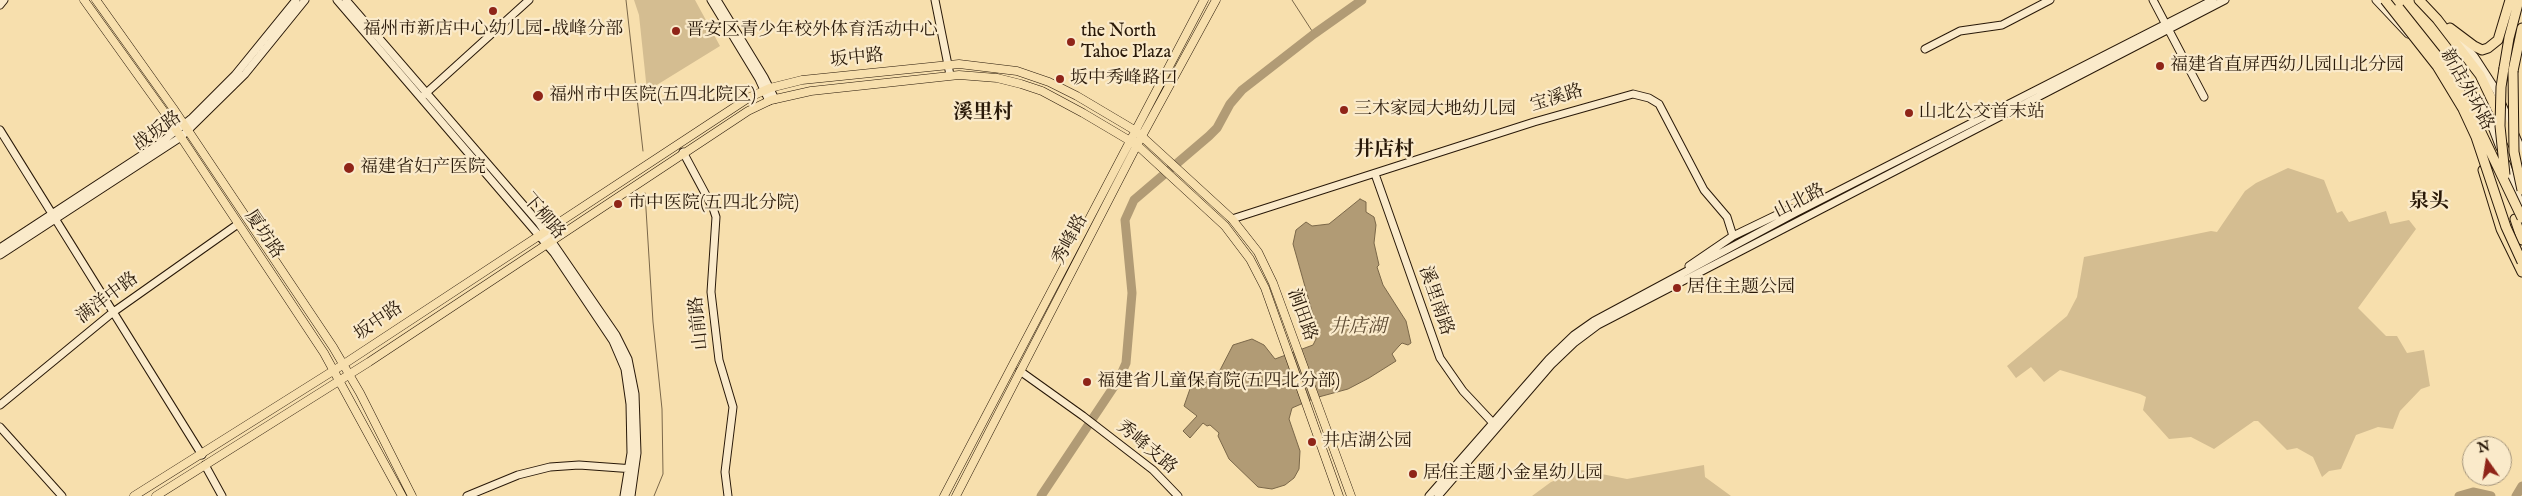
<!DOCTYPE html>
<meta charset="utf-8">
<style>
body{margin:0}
#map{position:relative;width:2522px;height:496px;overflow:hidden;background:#f7dfad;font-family:"IM FELL English",serif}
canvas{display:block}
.north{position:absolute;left:2462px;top:436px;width:50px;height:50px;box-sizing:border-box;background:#faeaca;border:1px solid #a6967c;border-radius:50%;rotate:347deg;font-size:14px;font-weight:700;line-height:20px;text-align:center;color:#281808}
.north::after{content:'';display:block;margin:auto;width:18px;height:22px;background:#8f2418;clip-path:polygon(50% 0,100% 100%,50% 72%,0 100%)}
</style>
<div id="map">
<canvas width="2522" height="496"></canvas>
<div class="north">N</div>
</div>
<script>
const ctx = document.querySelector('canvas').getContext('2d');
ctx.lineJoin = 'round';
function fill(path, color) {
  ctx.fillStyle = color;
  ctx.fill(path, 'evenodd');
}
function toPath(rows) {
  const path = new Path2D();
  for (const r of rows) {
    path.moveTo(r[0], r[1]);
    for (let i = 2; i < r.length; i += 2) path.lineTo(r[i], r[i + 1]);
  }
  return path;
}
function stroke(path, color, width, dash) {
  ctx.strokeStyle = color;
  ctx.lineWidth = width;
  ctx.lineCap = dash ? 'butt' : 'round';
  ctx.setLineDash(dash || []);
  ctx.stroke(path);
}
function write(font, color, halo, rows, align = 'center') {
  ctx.font = font + ' "IM FELL English","Noto Serif SC",serif';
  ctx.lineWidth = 4.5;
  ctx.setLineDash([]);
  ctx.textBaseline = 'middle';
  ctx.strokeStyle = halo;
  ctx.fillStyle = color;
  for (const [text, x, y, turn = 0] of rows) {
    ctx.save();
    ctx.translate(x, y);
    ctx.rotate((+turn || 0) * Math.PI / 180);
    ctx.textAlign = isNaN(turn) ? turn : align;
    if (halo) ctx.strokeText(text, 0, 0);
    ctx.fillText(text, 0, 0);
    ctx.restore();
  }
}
fill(toPath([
 [634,0,695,0,720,46,647,91,639,15],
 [2288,168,2324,180,2337,213,2342,211,2349,222,2386,211,2390,224,2409,220,2416,229,2358,308,2386,336,2397,336,2407,353,2424,350,2430,386,2421,389,2400,411,2393,429,2378,427,2356,435,2341,469,2329,471,2322,477,2313,457,2297,448,2287,450,2258,421,2254,421,2214,449,2191,437,2169,439,2143,410,2146,397,2140,394,2060,370,2044,382,2031,367,2016,378,2007,366,2067,316,2077,297,2084,257,2211,231,2217,232,2245,191,2256,183],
 [1704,465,1705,477,1731,496,1532,496,1551,482,1581,470,1627,479]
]), '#d4bd91');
const water = toPath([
 [1360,199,1366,202,1366,212,1374,217,1376,225,1374,243,1379,265,1377,267,1383,285,1406,321,1411,343,1408,345,1402,343,1399,346,1392,354,1396,361,1369,378,1348,389,1315,398,1292,408,1289,419,1300,451,1299,469,1294,478,1285,485,1272,489,1258,487,1229,459,1218,436,1219,433,1210,425,1207,426,1203,423,1190,438,1183,431,1197,416,1184,406,1191,386,1218,374,1233,345,1252,339,1264,345,1275,359,1313,345,1316,339,1315,322,1293,244,1296,230,1306,222,1312,226,1329,224,1360,199]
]);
fill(water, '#b19b75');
stroke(water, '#7a6749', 1);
stroke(toPath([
 [626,0,643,151],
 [1292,0,1314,34],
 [645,193,653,322,662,409,663,474,654,496]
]), '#7a6749', 1);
stroke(toPath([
 [1041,496,1119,379,1126,363,1132,293,1125,220,1134,200,1209,136,1217,128,1230,104,1242,90,1314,34,1362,0],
 [2459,496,2473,492,2491,496],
 [2516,496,2522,486]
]), '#b19b75', 9);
const secondary = toPath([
 [337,0,554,253,613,341,625,369,630,404,631,453,624,496],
 [346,0,539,223,616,335,628,359,635,394,637,453,631,496],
 [711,0,759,79,769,101],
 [717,0,764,77,775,99],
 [935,0,950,75],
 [2153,0,2204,97],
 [2376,0,2408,34],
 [0,5,4,0],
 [2455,35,2474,56,2496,90,2522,151],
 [1925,49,1960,31,2002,25,2050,0],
 [2449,71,2463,82,2476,99,2489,119,2500,148],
 [424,95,529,0],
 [0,130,202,455],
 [683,152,713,208,716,217,711,292,719,360,733,407,725,472,728,496],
 [2506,163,2522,207],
 [1375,174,1440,358,1463,391,1493,423],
 [1232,219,1534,122,1633,94,1649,98,1659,104,1704,190,1727,217,1733,236],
 [0,248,159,144,192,118,235,75,296,0],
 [0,255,181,137,245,74,305,0],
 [1689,266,1733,236,1789,209,1800,209],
 [1020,371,1083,416,1153,470,1178,496],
 [0,405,112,313,238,224],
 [0,427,62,496],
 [205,465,222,496],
 [467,496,518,475,550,467,579,465,634,469],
 [1429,496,1549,359,1574,335,1594,321,1795,213,2213,0],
 [1438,496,1551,365,1574,343,1598,325,2225,0]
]);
const primary = toPath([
 [84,0,165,113,324,353,402,496],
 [96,0,173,108,333,347,360,393,412,496],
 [134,496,344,364,750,97,770,88,802,80,959,64,1017,71,1049,82,1077,96,1136,131,1232,219,1258,252,1273,283,1351,496],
 [156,496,369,362,748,111,771,100,811,91,959,75,997,78,1021,84,1042,91,1083,113,1137,145,1225,226,1250,259,1265,288,1339,496],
 [944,496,1204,0],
 [956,496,1137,145,1216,0]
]);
const highway = toPath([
 [2419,0,2437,19,2480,75,2522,163],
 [2450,28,2474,46,2482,50,2488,48,2498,40,2510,0],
 [2504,68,2509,38,2519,0],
 [2513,71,2522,28],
 [2483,170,2501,229,2522,272],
 [2515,219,2522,240]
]);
stroke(secondary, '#281808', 9);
stroke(primary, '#281808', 9);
stroke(highway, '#281808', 11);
stroke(secondary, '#faeaca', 7);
stroke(primary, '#f7dfad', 8);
stroke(highway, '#f7dfad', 9);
const highwayBridge = toPath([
 [2385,0,2437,66,2463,109,2476,137,2506,227,2522,262],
 [2399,8,2442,62,2469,107,2522,218],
 [2504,68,2501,87,2500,126,2505,175],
 [2513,71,2514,152,2522,190]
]);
stroke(highwayBridge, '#281808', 11, []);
stroke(highwayBridge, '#f7dfad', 9);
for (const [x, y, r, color] of [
 [493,11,5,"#8f2418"],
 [676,31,5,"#8f2418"],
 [1071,42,5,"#8f2418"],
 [2160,66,5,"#8f2418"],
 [1060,79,5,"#8f2418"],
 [538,96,6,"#8f2418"],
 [1344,110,5,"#8f2418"],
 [1909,113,5,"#8f2418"],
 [349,168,6,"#8f2418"],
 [618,204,5,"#8f2418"],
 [1677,288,5,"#8f2418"],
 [1087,382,5,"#8f2418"],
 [1312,442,5,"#8f2418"],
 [1413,474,5,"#8f2418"]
]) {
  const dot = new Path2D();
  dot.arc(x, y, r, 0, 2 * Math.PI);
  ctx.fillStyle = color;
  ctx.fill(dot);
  stroke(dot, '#faeaca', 2);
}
write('18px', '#281808', '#faeaca', [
 ["福州市新店中心幼儿园-战峰分部",493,30,"center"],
 ["晋安区青少年校外体育活动中心",686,31],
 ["the North",1081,32],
 ["Tahoe Plaza",1081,53],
 ["福建省直屏西幼儿园山北分园",2170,66],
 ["坂中秀峰路口",1070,79],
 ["福州市中医院(五四北院区)",549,96],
 ["三木家园大地幼儿园",1354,110],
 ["山北公交首末站",1919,113],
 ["福建省妇产医院",360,168],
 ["市中医院(五四北分院)",628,204],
 ["居住主题公园",1687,288],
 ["福建省儿童保育院(五四北分部)",1097,382],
 ["井店湖公园",1322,442],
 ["居住主题小金星幼儿园",1423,474]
], 'left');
write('18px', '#281808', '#faeaca', [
 ["坂中路",857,59,-6],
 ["新店外环路",2466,90,61],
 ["宝溪路",1557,99,-17],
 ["战坂路",158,132,-36],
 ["山北路",1800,202,-27],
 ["下柳路",543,217,49],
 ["厦坊路",263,235,56],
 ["秀峰路",1071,240,-62],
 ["满洋中路",108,299,-37],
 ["溪里南路",1435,301,71],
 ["涧田路",1301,315,70],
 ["坂中路",379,322,-34],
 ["山前路",700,323,-96],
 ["秀峰支路",1146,448,40]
]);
write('italic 19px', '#5f4c34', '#faeaca', [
 ["井店湖",1358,328]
]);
write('bold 20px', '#281808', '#faeaca', [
 ["溪里村",983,114],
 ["井店村",1384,151],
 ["泉头",2429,203]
]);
</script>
